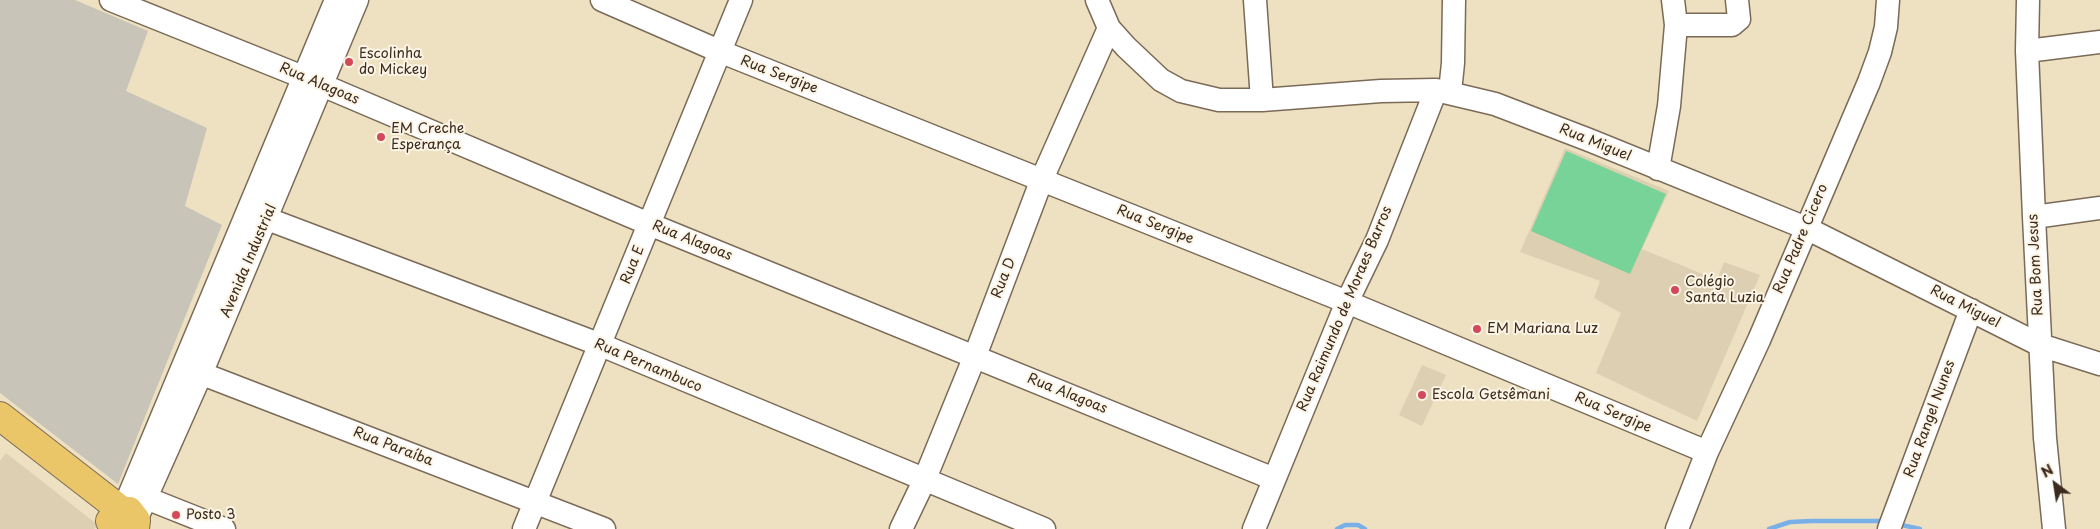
<!DOCTYPE html>
<meta charset="utf-8">
<style>
body{margin:0}
#map{position:relative;width:2100px;height:529px;overflow:hidden;background:#eee1c1;font-family:"Playpen Sans",sans-serif}
canvas{display:block}
.north{position:absolute;left:2030px;top:459px;width:50px;height:50px;-webkit-text-stroke:4px #fcf5e5;paint-order:stroke;rotate:329deg;font-size:14px;font-weight:700;line-height:20px;text-align:center;color:#3b2a1e}
.north::after{content:'';display:block;margin:auto;width:18px;height:22px;background:#3b2a1e;clip-path:polygon(50% 0,100% 100%,50% 72%,0 100%)}
</style>
<div id="map">
<canvas width="2100" height="529"></canvas>
<div class="north">N</div>
</div>
<script>
const ctx = document.querySelector('canvas').getContext('2d');
ctx.lineJoin = 'round';
function fill(path, color) {
  ctx.fillStyle = color;
  ctx.fill(path, 'evenodd');
}
function toPath(rows) {
  const path = new Path2D();
  for (const r of rows) {
    path.moveTo(r[0], r[1]);
    for (let i = 2; i < r.length; i += 2) path.lineTo(r[i], r[i + 1]);
  }
  return path;
}
function stroke(path, color, width, dash) {
  ctx.strokeStyle = color;
  ctx.lineWidth = width;
  ctx.lineCap = dash ? 'butt' : 'round';
  ctx.setLineDash(dash || []);
  ctx.stroke(path);
}
function write(font, color, halo, rows, align = 'center') {
  ctx.font = font + ' "Playpen Sans",sans-serif';
  ctx.lineWidth = 4;
  ctx.setLineDash([]);
  ctx.textBaseline = 'middle';
  ctx.strokeStyle = halo;
  ctx.fillStyle = color;
  for (const [text, x, y, turn = 0] of rows) {
    ctx.save();
    ctx.translate(x, y);
    ctx.rotate((+turn || 0) * Math.PI / 180);
    ctx.textAlign = isNaN(turn) ? turn : align;
    if (halo) ctx.strokeText(text, 0, 0);
    ctx.fillText(text, 0, 0);
    ctx.restore();
  }
}
fill(toPath([
 [1565,148,1669,191,1642,249,1717,280,1724,262,1760,275,1697,421,1596,373,1621,313,1594,298,1600,281,1520,252],
 [1422,365,1446,375,1422,426,1399,415],
 [6,453,98,525,94,529,0,529,0,461]
]), '#ddcfb1');
fill(toPath([
 [0,0,75,0,148,31,126,91,207,128,185,206,222,225,118,484,0,393]
]), '#c8c4b8');
fill(toPath([
 [1566,151,1666,194,1630,274,1531,231]
]), '#78d399');
stroke(toPath([
 [1897,524,1920,529],
 [1337,529,1345,525,1358,525,1365,529],
 [1769,529,1790,522,1812,521,1885,521]
]), '#78b0e7', 4.5);
const minor = toPath([
 [111,0,303,77,649,224,1274,479],
 [602,0,719,51,1347,302,1707,452],
 [1097,0,1109,28,1126,47,1161,80,1181,91,1219,100,1262,100,1381,91,1436,90,1495,104,1589,140,1806,228,2040,345,2100,364],
 [1255,0,1262,100],
 [2028,0,2027,51,2034,217,2045,438,2054,529],
 [1676,25,1732,25,1739,19,1737,0],
 [2027,51,2100,42],
 [1450,92,1453,63,1454,0],
 [1658,169,1669,106,1676,25,1673,0],
 [249,212,601,345,1044,529],
 [2034,217,2100,208],
 [187,368,604,529],
 [146,498,224,529],
 [123,510,336,0],
 [136,520,201,374,357,0],
 [524,529,741,0],
 [901,529,924,481,975,356,1042,179,1109,28],
 [1254,529,1347,302,1377,240,1436,90],
 [1677,529,1707,452,1759,340,1869,82,1880,52,1886,27,1888,0],
 [1889,529,1971,310]
]);
const major = toPath([
 [0,416,121,510],
 [110,521,117,512,129,511,136,520,135,529]
]);
stroke(minor, '#7a6a57', 25);
stroke(major, '#7a6a57', 30);
stroke(minor, '#fff', 22);
stroke(major, '#ebc669', 28);
for (const [x, y, r, color] of [
 [349,62,5,"#d1495b"],
 [381,137,5,"#d1495b"],
 [1675,290,5,"#d1495b"],
 [1477,329,5,"#d1495b"],
 [1422,395,5,"#d1495b"],
 [176,515,5,"#d1495b"]
]) {
  const dot = new Path2D();
  dot.arc(x, y, r, 0, 2 * Math.PI);
  ctx.fillStyle = color;
  ctx.fill(dot);
  stroke(dot, '#fcf5e5', 2);
}
write('14px', '#3b2a1e', '#fcf5e5', [
 ["Escolinha",359,54],
 ["do Mickey",359,70],
 ["EM Creche",391,129],
 ["Esperança",391,145],
 ["Colégio",1685,282],
 ["Santa Luzia",1685,298],
 ["EM Mariana Luz",1487,329],
 ["Escola Getsêmani",1432,395],
 ["Posto 3",186,515]
], 'left');
write('14px', '#3b2a1e', '#fcf5e5', [
 ["Rua Sergipe",779,75,21],
 ["Rua Alagoas",319,84,23],
 ["Rua Miguel",1595,143,22],
 ["Rua Sergipe",1155,225,22],
 ["Rua Padre Cicero",1801,239,-67],
 ["Rua Alagoas",692,241,22],
 ["Avenida Industrial",249,261,-67],
 ["Rua E",633,265,-68],
 ["Rua Bom Jesus",2036,265,-93],
 ["Rua D",1004,278,-69],
 ["Rua Miguel",1965,307,27],
 ["Rua Raimundo de Moraes Barros",1345,309,-67],
 ["Rua Pernambuco",648,366,23],
 ["Rua Alagoas",1067,394,22],
 ["Rua Sergipe",1613,413,23],
 ["Rua Rangel Nunes",1930,419,-70],
 ["Rua Paraíba",393,447,21]
]);
</script>
